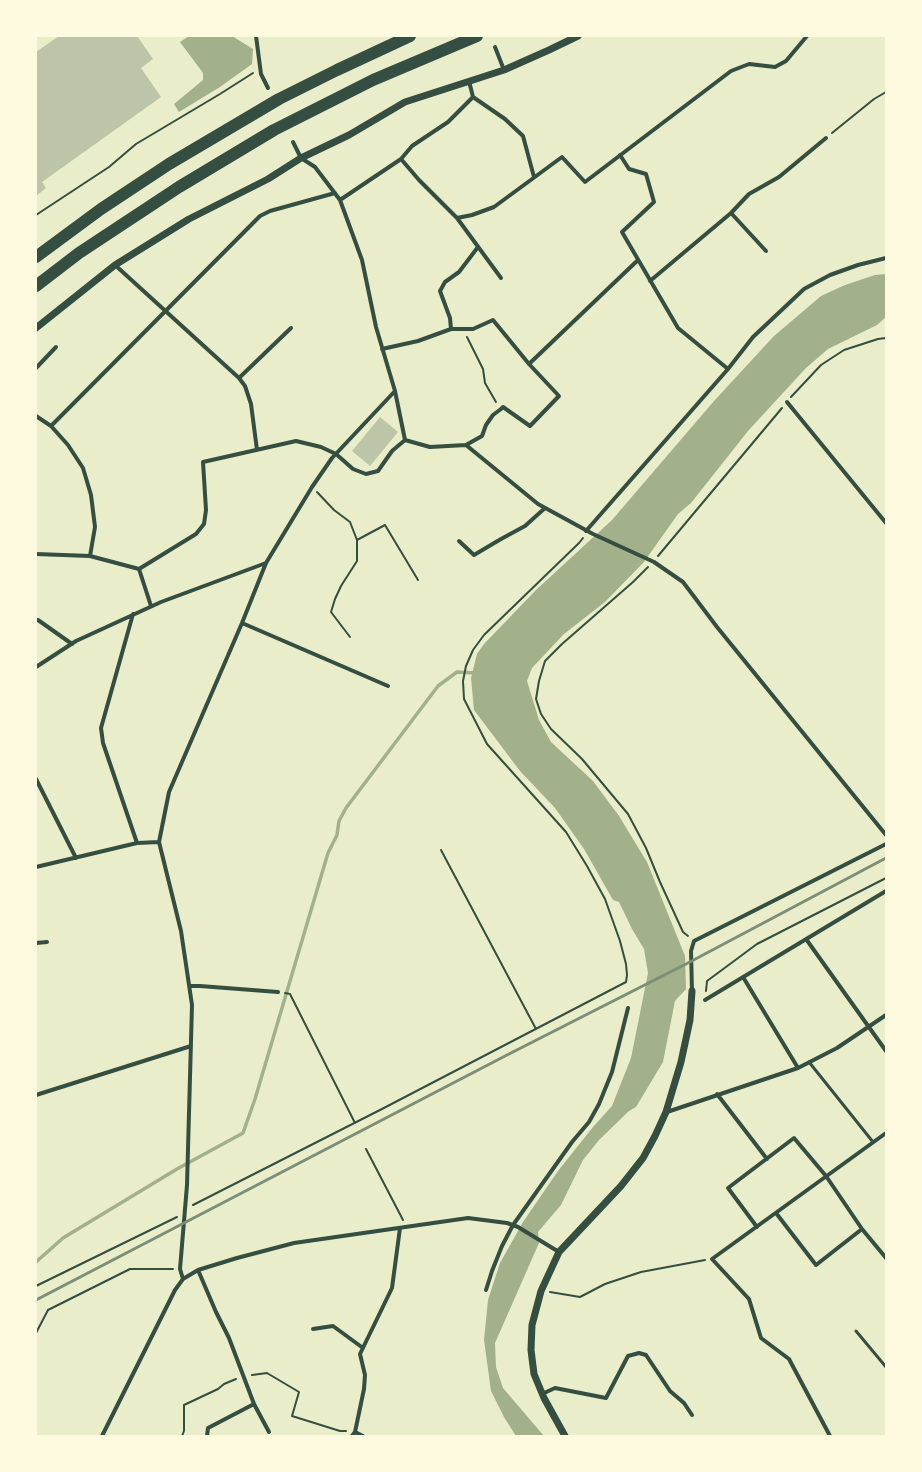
<!DOCTYPE html>
<style>
body{margin:0}
#map{position:relative;width:922px;height:1472px;overflow:hidden;background:#e9edc9;font-family:"Libre Baskerville",serif}
canvas{display:block}
.frame{position:absolute;inset:0;border:37px solid #fefae0;pointer-events:none}
</style>
<div id="map">
<canvas width="922" height="1472"></canvas>
<div class="frame"></div>
</div>
<script>
const ctx = document.querySelector('canvas').getContext('2d');
ctx.lineJoin = 'round';
function fill(path, color) {
  ctx.fillStyle = color;
  ctx.fill(path, 'evenodd');
}
function toPath(rows) {
  const path = new Path2D();
  for (const r of rows) {
    path.moveTo(r[0], r[1]);
    for (let i = 2; i < r.length; i += 2) path.lineTo(r[i], r[i + 1]);
  }
  return path;
}
function stroke(path, color, width, dash) {
  ctx.strokeStyle = color;
  ctx.lineWidth = width;
  ctx.lineCap = dash ? 'butt' : 'round';
  ctx.setLineDash(dash || []);
  ctx.stroke(path);
}
fill(toPath([
 [189,36,232,36,253,49,252,64,220,87,179,112,174,104,203,80,203,73,180,42],
 [886,274,886,317,877,325,828,349,806,368,748,431,691,503,678,514,644,562,605,602,564,634,532,668,527,681,539,720,551,742,593,781,619,816,647,862,685,956,686,989,675,1001,663,1062,636,1107,629,1111,599,1140,583,1160,561,1205,538,1232,539,1243,495,1343,496,1367,503,1388,544,1436,516,1436,504,1417,491,1391,484,1340,488,1300,500,1263,523,1222,558,1171,593,1127,612,1106,631,1058,648,973,644,949,632,929,619,902,613,900,584,849,555,808,520,771,474,710,471,678,477,654,484,644,536,590,612,520,714,401,774,336,821,296,845,285,875,275]
]), '#a3b18a');
stroke(toPath([
 [36,1262,63,1238,177,1169,243,1133,255,1099,328,853,337,835,339,821,346,808,438,686,457,672,476,673]
]), '#a3b18a', 3.5);
fill(toPath([
 [59,36,137,36,153,59,141,68,161,97,42,182,46,188,36,196,36,52],
 [380,417,398,432,370,466,352,451]
]), '#bcc5a7');
stroke(toPath([
 [832,133,874,99,886,92],
 [36,215,109,167,136,144,220,94,253,73],
 [467,337,483,369,485,383,496,402],
 [791,397,821,365,844,350,878,339,886,338],
 [317,492,334,510,350,522,357,540,357,561,341,586,335,599,331,612,350,637],
 [357,540,385,525,418,580],
 [658,556,782,408],
 [648,567,633,582,562,644,545,661,539,681,536,699,541,714,551,729,582,759,628,814,646,848,660,882,683,932,688,936],
 [441,850,536,1029],
 [706,991,707,981,757,944,886,878],
 [285,993,290,994,355,1123],
 [366,1149,403,1220],
 [193,1205,380,1110,626,982,627,975,626,964,620,941,605,899,587,866,566,832,487,744,464,699,463,681,466,666,473,650,484,635,579,543,583,538],
 [36,1286,177,1217],
 [550,1292,580,1297,605,1284,641,1272,705,1260],
 [36,1333,48,1310,130,1269,173,1269],
 [252,1375,267,1373,299,1392,292,1416,340,1431,346,1431],
 [182,1436,184,1431,184,1405,218,1389,224,1384,236,1379]
]), '#344e41', 2);
stroke(toPath([
 [809,1062,873,1142],
 [856,1331,886,1367]
]), '#344e41', 3);
stroke(toPath([
 [256,36,261,74,268,88],
 [495,47,504,70],
 [473,97,505,119,523,136,534,177],
 [293,142,301,158,315,167,340,200,362,260,376,327,395,391,405,440,430,447,466,445,538,504,593,534,654,562,683,582,717,627,886,835],
 [620,155,629,169,646,174,654,202,622,232,678,328,728,369],
 [401,159,412,146,448,122,473,97,469,81],
 [340,200,401,159,419,180,457,218,501,278],
 [731,213,766,251],
 [457,218,472,215,494,207,562,157,585,182,731,71,749,64,775,67,786,61,807,36],
 [115,265,239,378,245,386,251,404,257,450],
 [650,281,731,213,749,194,779,177,826,138],
 [451,329,450,318,440,291,445,282,459,272,478,247],
 [382,349,418,341,451,329,473,329,493,320,529,364,559,396,530,426,503,407,501,409,493,415,486,425,482,436,466,445],
 [529,364,638,260],
 [36,368,56,347],
 [239,378,291,328],
 [787,402,886,523],
 [36,416,51,426,68,445,83,468,91,495,95,527,90,556],
 [51,426,260,216,270,211,335,193],
 [586,531,728,369,753,337,804,289,830,275,858,265,886,258],
 [459,541,474,555,501,539,525,526,545,508],
 [36,554,90,556,139,569,151,606],
 [139,569,196,534,204,524,206,510,203,462,296,441,321,447,336,454,353,469,366,474,378,471,392,451,405,440],
 [133,614,101,728,103,743,137,843,159,842],
 [38,620,72,644],
 [242,623,388,686],
 [36,667,76,641,161,602,266,563],
 [36,779,76,858],
 [36,867,137,843],
 [806,939,886,1051],
 [36,943,47,942],
 [743,977,798,1068],
 [190,986,200,986,278,992],
 [692,991,691,951,694,941,886,844],
 [705,1000,886,891],
 [717,1094,767,1159],
 [36,1095,191,1046],
 [667,1112,798,1068,837,1048,886,1015],
 [776,1213,816,1265,862,1229],
 [757,1227,728,1188,794,1138,826,1176,862,1229,886,1258],
 [198,1270,216,1312,229,1338,254,1404,269,1432],
 [183,1279,180,1269,187,1185,192,1005,181,931,159,842,169,792,242,623,266,563,312,487,332,458,395,391],
 [486,1290,492,1271,502,1246,513,1225,572,1142,589,1122,599,1104,612,1072,628,1008],
 [313,1329,333,1326,363,1348],
 [542,1394,555,1388,606,1398,628,1356,639,1353,646,1355,670,1391,684,1403,692,1415],
 [355,1432,363,1436],
 [102,1436,175,1290,183,1279,198,1270,237,1258,294,1243,468,1218,507,1223,518,1227,559,1252],
 [207,1436,208,1428,254,1404],
 [352,1436,355,1432,364,1389,365,1375,360,1354,392,1288,400,1228],
 [830,1436,789,1359,761,1338,749,1299,712,1259,886,1133]
]), '#344e41', 4);
stroke(toPath([
 [36,328,115,265,189,219,268,179,301,158,349,135,405,102,504,70,549,50,578,36],
 [565,1436,544,1398,534,1374,531,1350,532,1325,541,1291,559,1252,621,1186,643,1158,655,1136,666,1112,681,1062,690,1020,692,991]
]), '#344e41', 7);
stroke(toPath([
 [36,257,101,209,169,164,279,99,337,70,410,36],
 [36,286,79,253,179,187,274,130,373,80,477,36]
]), '#344e41', 12);
stroke(toPath([
 [36,1300,507,1055,686,964,886,858]
]), '#7c8e77', 3);
</script>
